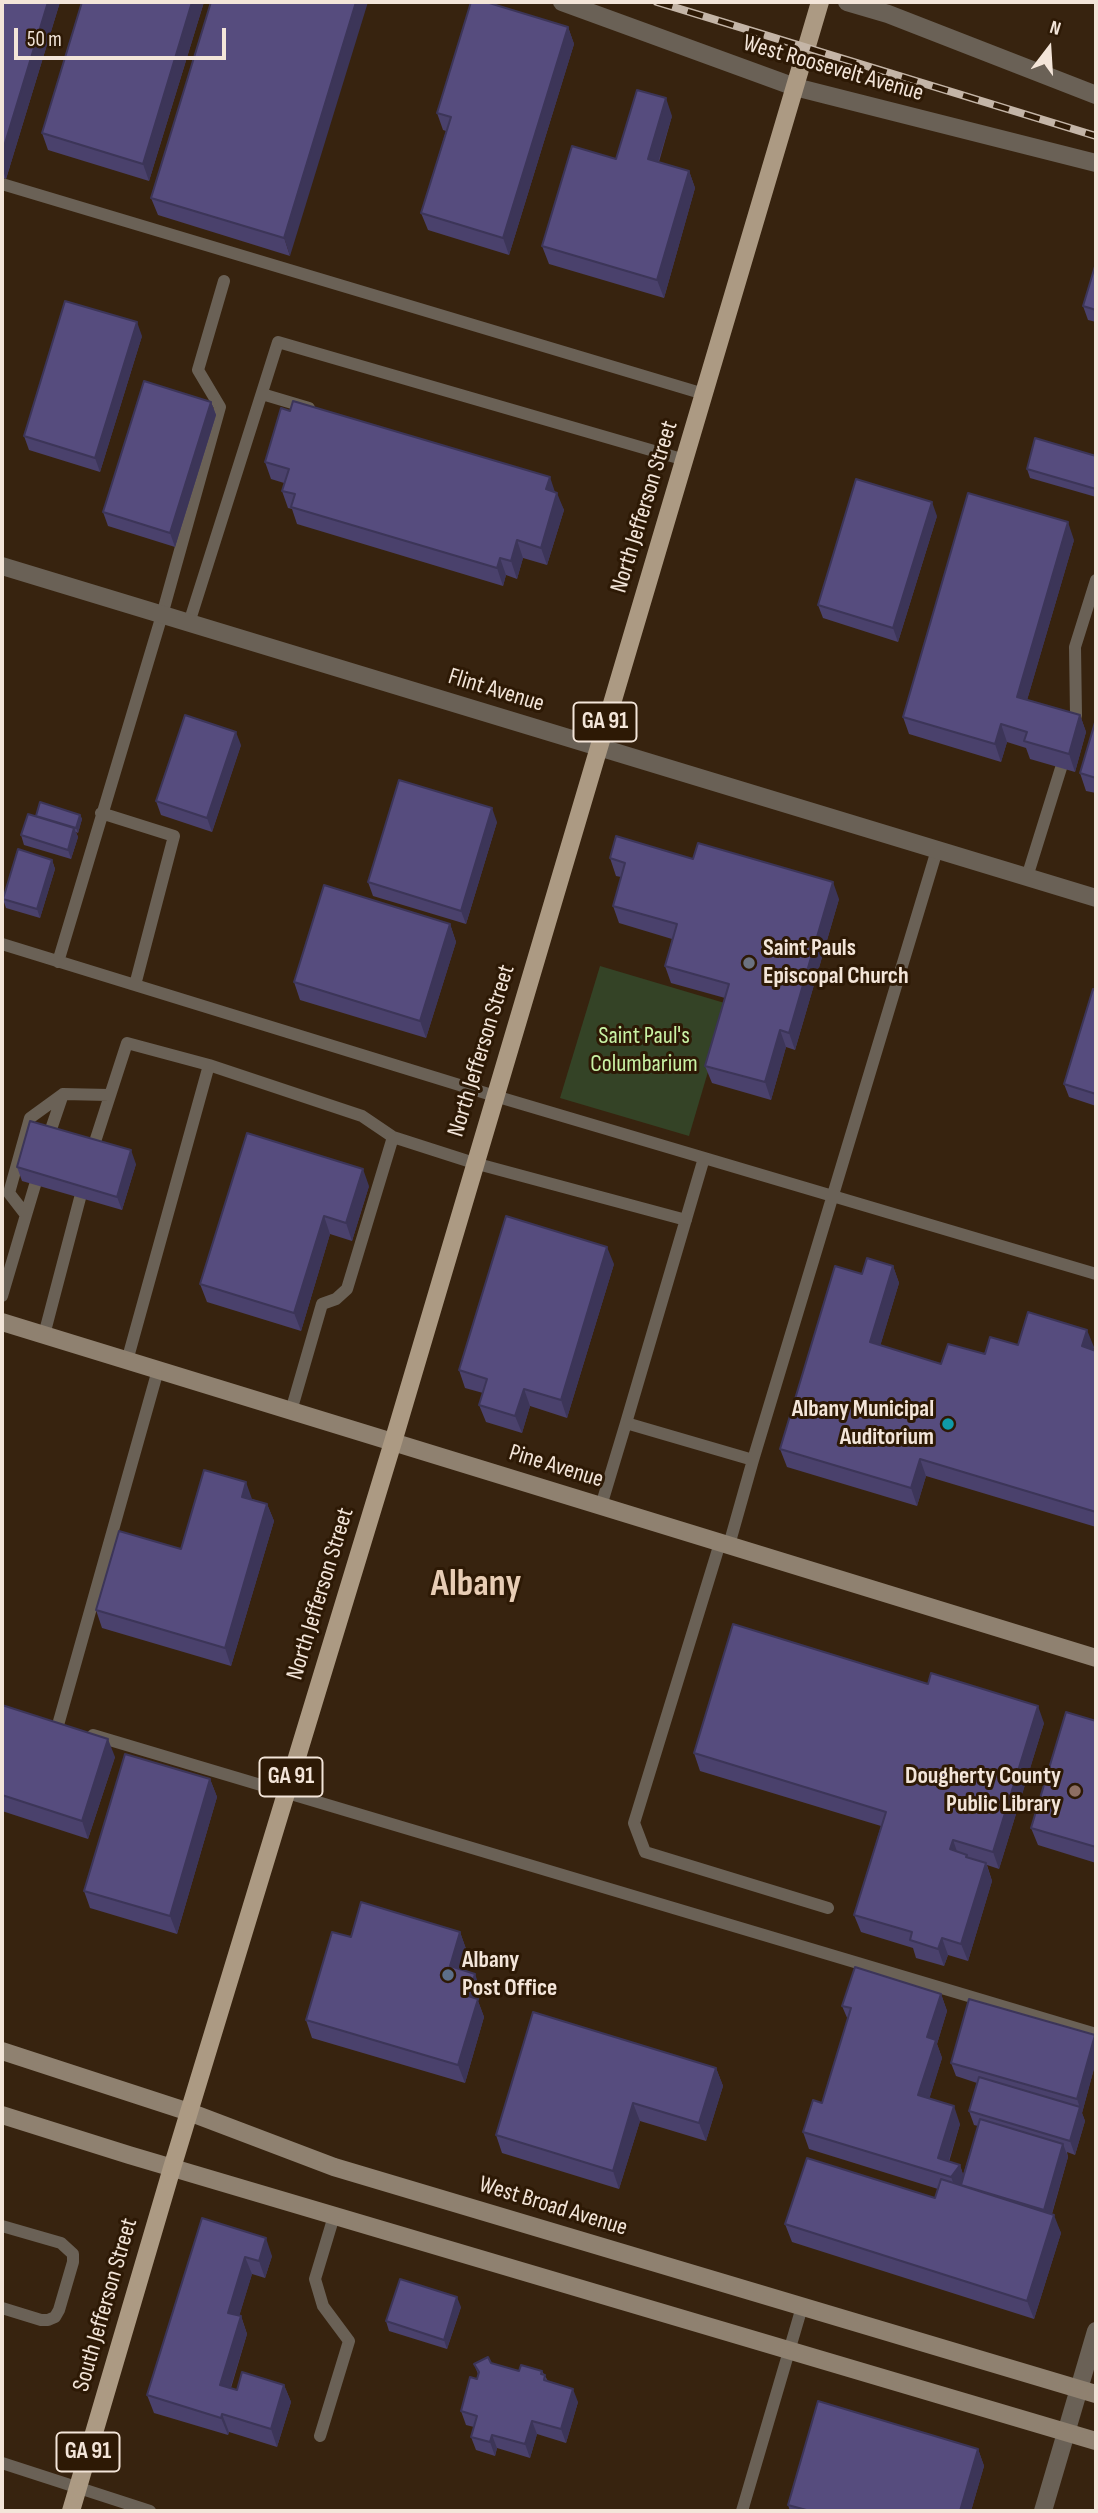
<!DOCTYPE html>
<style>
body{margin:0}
#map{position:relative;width:1098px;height:2513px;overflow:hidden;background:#37230f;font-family:"Sofia Sans Condensed",sans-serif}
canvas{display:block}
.frame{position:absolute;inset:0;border:4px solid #f3e5d9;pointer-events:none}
.north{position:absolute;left:1014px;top:14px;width:70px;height:70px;-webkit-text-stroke:5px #2d1905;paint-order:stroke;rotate:17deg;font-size:19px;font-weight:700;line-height:28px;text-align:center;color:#f3e5d9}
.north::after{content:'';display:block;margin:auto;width:24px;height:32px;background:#f3e5d9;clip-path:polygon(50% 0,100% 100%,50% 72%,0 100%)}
.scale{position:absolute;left:14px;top:28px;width:212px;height:32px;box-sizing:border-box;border:4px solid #f3e5d9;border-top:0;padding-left:9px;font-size:21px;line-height:24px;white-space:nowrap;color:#f3e5d9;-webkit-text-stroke:5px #2d1905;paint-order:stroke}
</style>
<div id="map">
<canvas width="1098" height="2513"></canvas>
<div class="frame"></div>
<div class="north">N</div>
<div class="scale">50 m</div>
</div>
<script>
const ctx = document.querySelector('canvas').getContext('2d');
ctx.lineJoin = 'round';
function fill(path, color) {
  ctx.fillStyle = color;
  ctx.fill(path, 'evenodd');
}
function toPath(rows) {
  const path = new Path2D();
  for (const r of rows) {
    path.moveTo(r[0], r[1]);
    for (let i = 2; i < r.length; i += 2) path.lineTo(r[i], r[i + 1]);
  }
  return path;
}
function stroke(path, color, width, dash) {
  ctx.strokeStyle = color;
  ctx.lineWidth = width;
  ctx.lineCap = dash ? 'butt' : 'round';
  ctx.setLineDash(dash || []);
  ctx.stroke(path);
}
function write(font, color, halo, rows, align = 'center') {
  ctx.font = font + ' "Sofia Sans Condensed",sans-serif';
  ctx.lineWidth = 6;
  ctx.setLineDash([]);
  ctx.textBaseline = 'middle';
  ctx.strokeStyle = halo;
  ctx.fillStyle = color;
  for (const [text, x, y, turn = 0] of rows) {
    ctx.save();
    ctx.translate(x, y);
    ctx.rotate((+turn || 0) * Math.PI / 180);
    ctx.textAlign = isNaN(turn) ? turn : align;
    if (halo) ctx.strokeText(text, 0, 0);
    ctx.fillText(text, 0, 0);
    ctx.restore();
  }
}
fill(toPath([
 [600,966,728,1004,689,1136,560,1098]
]), '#344326');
stroke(toPath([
 [2,184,704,394],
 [262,394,309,408],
 [189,623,278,342,685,460],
 [1073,728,1076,715,1075,647,1096,580],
 [101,813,174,836,135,985],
 [1027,877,1061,768],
 [2,944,495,1096,1096,1274],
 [58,962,162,615,220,407,198,370,224,281],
 [48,1138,63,1094],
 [92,1151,127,1043,209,1065,362,1116,393,1137,474,1163,686,1220],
 [704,1158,626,1423,753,1460],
 [26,1215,35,1185],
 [2,1296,26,1215,9,1193,30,1118,63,1094,109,1095],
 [44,1335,80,1198],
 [127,1361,209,1065],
 [291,1411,322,1304,336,1299,347,1289,393,1137],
 [601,1506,626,1423],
 [720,1543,634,1823,645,1852,828,1908],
 [729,1545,753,1460,937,850],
 [58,1725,158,1370],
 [93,1735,1096,2034],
 [2,2226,61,2243,73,2254,73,2262,59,2310,55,2317,48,2320,41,2320,2,2308],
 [320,2436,349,2341,323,2306,315,2279,334,2216],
 [2,2463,150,2511],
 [742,2511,802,2307]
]), '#6a6156', 12);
stroke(toPath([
 [562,2,795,87,1096,163],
 [847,2,888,14,1096,95]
]), '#6a6156', 18);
stroke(toPath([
 [2,566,1096,898],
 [1043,2511,1096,2331]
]), '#6a6156', 18);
stroke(toPath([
 [2,1322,1096,1658],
 [2,2051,189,2112,334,2167,1096,2394],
 [2,2115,129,2155,1096,2441]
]), '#8f8170', 18);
stroke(toPath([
 [71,2511,172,2168,393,1442,820,2]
]), '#ac9a83', 18);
const rail = toPath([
 [657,2,1096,136]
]);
stroke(rail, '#c4b5a7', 8);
stroke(rail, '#2d1905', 5, [16]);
fill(toPath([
 [2,2,60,2,6,179,2,177],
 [82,2,204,2,149,181,48,150,42,133],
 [211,2,290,256,158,215,151,198],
 [568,27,574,44,509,255,428,230,421,213,446,131,443,130,437,113],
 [672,116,659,162,689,171,695,188,664,298,549,264,542,246],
 [1096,263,1096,322,1088,320,1083,306],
 [142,336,100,472,29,450,24,436],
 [211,402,216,415,175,547,108,526,103,512],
 [1096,456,1096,497,1030,478,1027,469],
 [265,462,555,492,564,510,547,565,523,558,517,579,506,575,503,586,297,524,292,509,288,508,282,491,284,483,271,479],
 [937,516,898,642,823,618,818,605],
 [1074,540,1027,700,1080,715,1086,732,1075,772,1030,759,1026,748,1007,742,1001,762,909,734,903,717],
 [1096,719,1096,793,1086,791,1080,773],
 [241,745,212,832,161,815,156,801],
 [80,815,82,819,78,833,76,832,78,837,71,859,24,845,21,835,36,816],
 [497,822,466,924,373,896,368,882],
 [610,858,839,899,795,1050,786,1047,771,1100,712,1083,705,1066,725,998,671,983,665,966,672,939,619,923,613,906,621,877,616,876],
 [52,860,55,869,40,918,6,908,3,899],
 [450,924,456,942,426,1038,300,1000,294,982],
 [1096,990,1096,1106,1069,1097,1064,1084],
 [136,1164,122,1210,22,1181,17,1167],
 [369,1186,352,1241,330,1234,301,1331,207,1302,200,1284],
 [614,1264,567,1418,530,1406,522,1433,486,1422,479,1405,483,1393,465,1388,459,1370],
 [893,1266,899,1283,880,1346,941,1364,985,1354,1018,1345,1094,1347,1093,1350,1096,1351,1096,1527,926,1476,917,1506,787,1467,780,1449,862,1274],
 [252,1499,267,1504,274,1521,231,1666,102,1628,96,1610,181,1549],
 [2,1705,115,1757,88,1839,2,1811],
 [1096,1721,1096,1863,1038,1845,1031,1828],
 [1044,1723,999,1869,987,1865,992,1881,968,1961,948,1955,944,1966,916,1958,913,1948,861,1932,854,1915,881,1826,700,1771,694,1753],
 [210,1779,217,1797,177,1934,90,1908,84,1891],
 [460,1932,466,1949,460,1970,481,1991,478,2001,484,2017,465,2083,312,2038,306,2020,351,1937],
 [941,1994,947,2011,937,2044,942,2058,929,2099,960,2124,949,2162,960,2165,963,2175,978,2126,974,2125,969,2111,977,2083,956,2076,951,2063,1095,2035,1096,2039,1096,2061,1082,2113,1085,2121,1075,2155,1067,2152,1068,2157,1052,2214,1061,2233,1034,2319,792,2242,785,2224,935,2198,938,2189,809,2149,803,2132,822,2103,848,2020,842,2006],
 [716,2068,723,2086,706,2141,640,2121,619,2189,502,2153,496,2135],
 [202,2218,272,2256,265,2278,252,2274,239,2316,241,2316,247,2334,231,2388,237,2390,284,2385,291,2402,277,2447,229,2432,228,2435,154,2413,147,2395],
 [461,2307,447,2349,389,2331,386,2321],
 [491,2363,519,2371,542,2371,548,2381,578,2402,566,2443,537,2434,530,2458,497,2448,495,2456,476,2450,471,2437,474,2427,466,2425,461,2411,477,2379,478,2374,474,2364],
 [978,2449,984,2466,971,2511,790,2511,788,2505]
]), '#4a416c');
fill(toPath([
 [48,2,60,2,6,179,2,168,2,153],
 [192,2,204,2,149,181,143,164],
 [356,2,368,2,290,256,284,238],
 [568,27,574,44,509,255,503,238],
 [666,98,672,116,654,176,648,159],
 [689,171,695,188,664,298,657,280],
 [137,322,142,336,100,472,95,458],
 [211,402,216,415,175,547,170,533],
 [550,477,556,495,546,489],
 [557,493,564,510,547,565,541,548],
 [932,502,937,516,898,642,893,628],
 [1068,522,1074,540,1023,714,1017,697],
 [517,540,523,558,517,579,511,561],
 [500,558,506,575,503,586,497,568],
 [1080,715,1086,732,1075,772,1069,754],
 [1001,724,1007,742,1001,762,995,744],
 [236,732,241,745,212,832,207,818],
 [492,808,497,822,466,924,461,911],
 [80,815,82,819,78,833,76,828],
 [74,828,78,837,71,859,68,850],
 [52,860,55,869,40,918,37,909],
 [833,882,839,899,795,1050,789,1033],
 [450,924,456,942,426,1038,420,1021],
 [780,1030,786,1047,771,1100,765,1082],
 [131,1150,136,1164,122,1210,117,1197],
 [363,1169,369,1186,352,1241,346,1223],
 [324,1216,330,1234,301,1331,294,1313],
 [607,1247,614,1264,567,1418,561,1400],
 [893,1266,899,1283,876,1360,870,1342],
 [1087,1330,1094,1347,1089,1364,1082,1346],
 [524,1389,530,1406,522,1433,515,1416],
 [920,1459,926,1476,917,1506,911,1488],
 [246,1482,252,1499,242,1497],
 [267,1504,274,1521,231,1666,225,1648],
 [1038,1706,1044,1723,999,1869,993,1852],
 [108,1739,115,1757,88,1839,82,1821],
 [210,1779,217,1797,177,1934,170,1916],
 [953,1840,959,1857,950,1849],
 [986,1863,992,1881,968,1961,961,1944],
 [460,1932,466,1949,456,1984,450,1966],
 [942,1938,948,1955,944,1966,938,1949],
 [475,1974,481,1991,478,2001,484,2017,465,2083,458,2065,468,1996],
 [941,1994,947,2011,937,2044,942,2058,925,2113,918,2095,927,2037],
 [1095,2035,1096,2039,1096,2061,1082,2113,1085,2121,1075,2155,1070,2141,1080,2108,1077,2099],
 [716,2068,723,2086,706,2141,699,2123],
 [633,2103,640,2121,619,2189,613,2171],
 [954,2106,960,2124,944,2176,938,2158],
 [1063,2144,1068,2157,1049,2223,1044,2210],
 [960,2165,966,2183,958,2195,951,2177],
 [1054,2215,1061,2233,1034,2319,1027,2301],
 [266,2238,272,2256,265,2278,259,2261],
 [245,2257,252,2274,235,2330,228,2313],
 [457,2297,461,2307,447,2349,444,2340],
 [241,2316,247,2334,226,2402,220,2385],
 [284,2385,291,2402,277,2447,271,2429],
 [573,2389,578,2402,566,2443,561,2429],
 [222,2414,229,2432,228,2435,221,2418],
 [532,2421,537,2434,530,2458,525,2444],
 [492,2435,497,2448,495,2456,490,2442],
 [978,2449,984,2466,971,2511,960,2511]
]), '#3c3558');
const building = toPath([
 [2,2,48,2,2,153,2,2],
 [82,2,192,2,143,164,42,133,82,2],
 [211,2,356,2,284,238,151,198,211,2],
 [471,2,486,2,568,27,503,238,421,213,451,117,437,113,471,2],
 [637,90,666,98,648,159,689,171,657,280,542,246,572,146,616,159,637,90],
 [1096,263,1096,310,1083,306,1096,263],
 [65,301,137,322,95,458,24,436,65,301],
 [144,381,211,402,170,533,103,512,144,381],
 [293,401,550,477,546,489,557,493,541,548,517,540,511,561,500,558,497,568,291,507,295,494,282,491,289,469,265,462,281,408,290,411,293,401],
 [1035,438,1096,456,1096,489,1027,469,1035,438],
 [856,479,932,502,893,628,818,605,856,479],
 [968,493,1068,522,1017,697,1080,715,1069,754,1024,741,1027,732,1001,724,995,744,903,717,968,493],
 [185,715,236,732,207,818,156,801,185,715],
 [1096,719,1096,778,1080,773,1096,719],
 [399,780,492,808,461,911,368,882,399,780],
 [40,802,80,815,76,828,36,816,40,802],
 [28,814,74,828,68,850,21,835,28,814],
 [616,836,693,859,698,843,833,882,789,1033,780,1030,765,1082,705,1066,729,984,665,966,677,924,613,906,625,863,610,858,616,836],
 [18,849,52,860,37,909,3,899,18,849],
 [324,885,450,924,420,1021,294,982,324,885],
 [1093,989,1096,990,1096,1094,1064,1084,1093,989],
 [30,1121,131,1150,117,1197,17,1167,30,1121],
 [247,1133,363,1169,346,1223,324,1216,294,1313,200,1284,247,1133],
 [506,1216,607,1247,561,1400,524,1389,515,1416,479,1405,487,1379,459,1370,506,1216],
 [867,1258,893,1266,870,1342,941,1364,948,1344,985,1354,990,1337,1018,1345,1028,1312,1087,1330,1082,1346,1096,1351,1096,1512,920,1459,911,1488,780,1449,835,1266,862,1274,867,1258],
 [204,1470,246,1482,242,1497,267,1504,225,1648,96,1610,119,1531,181,1549,204,1470],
 [733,1624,928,1684,931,1673,1038,1706,993,1852,953,1840,950,1849,967,1855,966,1857,986,1863,961,1944,942,1938,938,1949,910,1940,912,1932,854,1915,886,1812,694,1753,733,1624],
 [2,1705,108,1739,82,1821,2,1795,2,1705],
 [1066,1712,1096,1721,1096,1847,1031,1828,1066,1712],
 [125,1754,210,1779,170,1916,84,1891,125,1754],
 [361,1902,460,1932,450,1966,475,1974,468,1996,478,1999,458,2065,306,2020,332,1932,351,1937,361,1902],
 [855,1967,941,1994,927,2037,936,2040,918,2095,954,2106,938,2158,960,2165,951,2177,803,2132,813,2100,822,2103,851,2008,842,2006,855,1967],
 [969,1999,1095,2035,1077,2099,951,2063,969,1999],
 [533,2012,716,2068,699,2123,633,2103,613,2171,496,2135,533,2012],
 [979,2077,1080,2107,1070,2141,969,2111,979,2077],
 [980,2119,1063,2144,1044,2210,961,2185,980,2119],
 [807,2158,935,2198,941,2179,1054,2215,1027,2301,785,2224,807,2158],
 [202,2218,266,2238,259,2261,245,2257,228,2313,241,2316,220,2385,237,2390,242,2372,284,2385,271,2429,222,2414,221,2418,147,2395,202,2218],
 [400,2279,457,2297,444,2340,386,2321,400,2279],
 [488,2357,491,2363,519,2371,521,2365,542,2371,541,2374,545,2375,544,2380,573,2389,561,2429,532,2421,525,2444,492,2435,490,2442,471,2437,477,2416,461,2411,470,2377,477,2379,479,2372,474,2364,488,2357],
 [818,2401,978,2449,960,2511,810,2511,788,2505,818,2401]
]);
fill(building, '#564c7e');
stroke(building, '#3c3558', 2);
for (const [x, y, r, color] of [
 [749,963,7,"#6b7280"],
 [948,1424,7,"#0f9aa8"],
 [1075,1791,7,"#8d6e63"],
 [448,1975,7,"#5c6f8a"]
]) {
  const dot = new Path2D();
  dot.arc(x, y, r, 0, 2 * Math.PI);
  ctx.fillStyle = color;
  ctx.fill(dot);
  stroke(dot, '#2d1905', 2.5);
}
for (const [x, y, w] of [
 [605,722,63],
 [291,1777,63],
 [88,2452,63]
]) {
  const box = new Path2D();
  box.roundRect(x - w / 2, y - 19.5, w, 39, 5);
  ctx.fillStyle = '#2d1905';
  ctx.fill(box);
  stroke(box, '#f3e5d9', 2);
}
write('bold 23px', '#f3e5d9', null, [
 ["GA 91",605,722],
 ["GA 91",291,1777],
 ["GA 91",88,2452]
]);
write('24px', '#f3e5d9', '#2d1905', [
 ["West Roosevelt Avenue",833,69,16],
 ["North Jefferson Street",645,507,-73],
 ["Flint Avenue",496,691,17],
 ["North Jefferson Street",482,1051,-73],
 ["Pine Avenue",556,1467,17],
 ["North Jefferson Street",321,1594,-73],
 ["West Broad Avenue",553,2207,17],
 ["South Jefferson Street",106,2305,-74]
]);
write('bold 24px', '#f3e5d9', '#2d1905', [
 ["Saint Pauls",763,949],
 ["Episcopal Church",763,977],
 ["Albany Municipal",934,1410,"right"],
 ["Auditorium",934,1438,"right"],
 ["Dougherty County",1061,1777,"right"],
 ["Public Library",1061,1805,"right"],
 ["Albany",462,1961],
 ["Post Office",462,1989]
], 'left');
write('24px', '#c9f3a5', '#2d1905', [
 ["Saint Paul's",644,1037],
 ["Columbarium",644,1065]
]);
write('bold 38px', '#e8cdb5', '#2d1905', [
 ["Albany",476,1585]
]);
</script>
